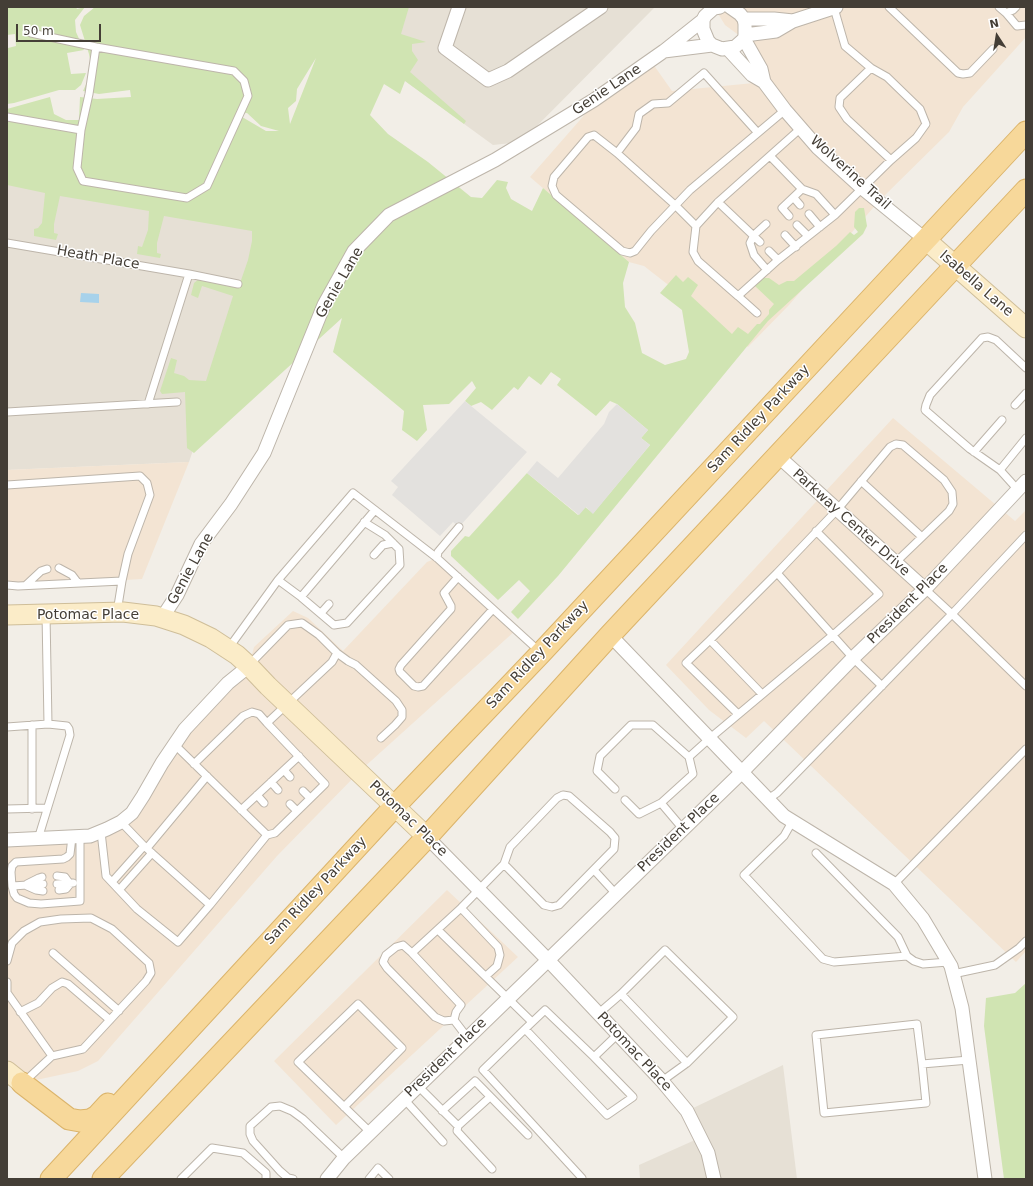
<!DOCTYPE html>
<style>
body{margin:0}
#map{position:relative;width:1033px;height:1186px;overflow:hidden;background:#f2eee7;font-family:"DejaVu Sans",sans-serif}
canvas{display:block}
.frame{position:absolute;inset:0;border:8px solid #443e36;pointer-events:none}
.north{position:absolute;left:977px;top:16px;width:40px;height:40px;-webkit-text-stroke:3px #fff;paint-order:stroke;rotate:348deg;font-size:11px;font-weight:700;line-height:16px;text-align:center;color:#443e36}
.north::after{content:'';display:block;margin:auto;width:14px;height:18px;background:#443e36;clip-path:polygon(50% 0,100% 100%,50% 72%,0 100%)}
.scale{position:absolute;left:16px;top:24px;width:85px;height:18px;box-sizing:border-box;border:2px solid #443e36;border-top:0;padding-left:5px;font-size:12px;line-height:14px;white-space:nowrap;color:#443e36;-webkit-text-stroke:3px #fff;paint-order:stroke}
</style>
<div id="map">
<canvas width="1033" height="1186"></canvas>
<div class="frame"></div>
<div class="north">N</div>
<div class="scale">50 m</div>
</div>
<script>
const ctx = document.querySelector('canvas').getContext('2d');
ctx.lineJoin = 'round';
function fill(path, color) {
  ctx.fillStyle = color;
  ctx.fill(path, 'evenodd');
}
function toPath(rows) {
  const path = new Path2D();
  for (const r of rows) {
    path.moveTo(r[0], r[1]);
    for (let i = 2; i < r.length; i += 2) path.lineTo(r[i], r[i + 1]);
  }
  return path;
}
function stroke(path, color, width, dash) {
  ctx.strokeStyle = color;
  ctx.lineWidth = width;
  ctx.lineCap = dash ? 'butt' : 'round';
  ctx.setLineDash(dash || []);
  ctx.stroke(path);
}
function write(font, color, halo, rows, align = 'center') {
  ctx.font = font + ' "DejaVu Sans",sans-serif';
  ctx.lineWidth = 3;
  ctx.setLineDash([]);
  ctx.textBaseline = 'middle';
  ctx.strokeStyle = halo;
  ctx.fillStyle = color;
  for (const [text, x, y, turn = 0] of rows) {
    ctx.save();
    ctx.translate(x, y);
    ctx.rotate((+turn || 0) * Math.PI / 180);
    ctx.textAlign = isNaN(turn) ? turn : align;
    if (halo) ctx.strokeText(text, 0, 0);
    ctx.fillText(text, 0, 0);
    ctx.restore();
  }
}
fill(toPath([
 [403,7,655,7,521,142,493,145,401,78,395,27],
 [7,177,271,218,189,462,7,470],
 [783,1065,797,1179,640,1179,639,1165,695,1140,687,1111]
]), '#e6e0d5');
fill(toPath([
 [714,7,1026,7,1026,37,963,107,949,132,879,201,789,305,748,347,644,266,629,262,530,177,587,112,653,64,672,91,764,82,744,39,725,25],
 [893,418,1015,521,1026,510,1026,951,1016,962,764,721,746,738,709,710,666,665],
 [189,462,142,579,7,587,7,470],
 [437,558,516,630,361,770,277,856,98,1061,78,1071,22,1083,7,1071,7,840,90,836,121,822,162,763,249,666,254,647,293,611,308,618,343,651,427,562],
 [447,890,518,957,336,1125,274,1061]
]), '#f3e4d3');
fill(toPath([
 [7,7,76,7,77,9,85,7,75,20,76,32,84,50,67,53,71,74,86,73,81,85,75,90,59,90,14,103,7,104,7,51,8,48,16,46,15,34,7,35],
 [95,7,409,7,401,34,426,42,412,44,412,51,418,60,410,72,466,121,464,124,405,81,400,94,384,84,370,115,388,134,428,162,471,197,482,198,497,180,508,182,506,188,511,199,532,211,543,188,629,262,623,283,625,307,635,323,642,353,665,365,686,359,689,352,682,310,660,293,676,275,683,282,688,277,698,285,691,296,732,334,738,327,748,334,757,324,760,324,769,314,769,310,774,304,755,286,762,278,769,278,779,285,787,281,794,281,836,246,850,232,854,235,858,232,854,227,855,212,859,208,864,208,867,226,863,234,768,321,558,576,518,619,511,612,530,591,519,580,498,600,451,556,451,551,465,536,469,537,527,473,578,515,585,507,593,513,650,445,641,438,648,430,617,404,610,401,596,416,557,385,561,379,551,372,541,385,529,376,518,390,514,387,492,410,481,402,471,406,465,401,476,388,472,381,449,404,423,405,427,430,417,441,402,430,404,411,333,352,342,318,194,453,187,448,185,392,162,394,160,391,171,358,177,360,174,373,184,376,189,380,206,381,233,296,202,286,198,298,191,295,194,283,199,279,239,286,248,260,252,241,252,231,164,216,157,243,157,253,161,254,160,258,137,254,138,246,142,247,148,230,149,211,60,196,54,224,54,233,58,234,56,240,34,236,34,229,38,228,42,223,45,193,7,185,7,109,50,97,54,114,66,120,79,120,80,97,97,99,131,97,130,90,99,94,83,91,92,71,89,54,80,25,84,16],
 [316,58,290,124,288,108,296,101,297,89],
 [247,113,261,126,279,131,266,131,237,114],
 [1026,983,1026,1179,1004,1179,984,1026,986,998,1015,993]
]), '#d0e4b2');
fill(toPath([
 [465,401,527,452,459,527,453,522,440,536,392,495,398,487,391,481],
 [617,404,648,430,641,438,650,445,593,514,586,507,579,515,527,473,537,461,558,478,604,424,609,412]
]), '#e3e1de');
fill(toPath([
 [81,293,99,294,99,303,80,302]
]), '#a7d2eb');
const lane = toPath([
 [889,7,958,73,963,74,970,73,993,49],
 [999,7,1006,13,1013,10,1016,7],
 [834,8,845,46,871,68],
 [1006,13,1017,26,1026,25],
 [31,33,96,47],
 [96,47,234,71,244,81,248,96,207,186,187,198,83,181,77,168,81,130,89,94,96,47],
 [7,117,81,130],
 [801,128,718,202,696,226,693,252,698,261,738,296,778,260,835,215,891,160,916,138,926,124,920,109,887,77,871,68,840,98,839,107,847,119,891,160],
 [758,133,704,73,668,103,653,104,639,114,636,128,617,153,594,135,588,137,554,177,552,186,556,195,622,251,630,253,635,251,651,231,690,190,785,110],
 [617,153,675,205,696,226],
 [770,156,802,189,816,194,835,215],
 [794,198,800,205],
 [718,202,760,242],
 [809,214,820,227],
 [789,216,782,208,802,189],
 [766,224,754,235,750,243,754,255,767,270],
 [797,225,808,236],
 [785,235,796,247],
 [7,243,189,274,238,284],
 [769,251,778,260],
 [738,296,757,313],
 [1026,368,996,340,988,337,982,338,930,395,926,405,925,410,970,449,1000,470,1026,438],
 [148,404,189,274],
 [1015,405,1026,393],
 [7,412,177,402],
 [974,452,1002,420],
 [1000,470,1018,490],
 [861,481,922,537],
 [7,485,140,476,147,483,150,495,128,554,122,581,117,612],
 [1026,535,952,614,1026,686],
 [374,555,383,545,393,543],
 [437,558,438,552,459,527],
 [59,568,72,575,78,583],
 [458,577,444,593,451,606,451,609,401,665,399,669,400,672,414,686,418,687,423,686,493,609],
 [278,580,301,597,375,510],
 [7,585,18,586,122,581],
 [26,585,41,571,47,569],
 [301,597,334,625,347,623,400,565,399,549,385,535,364,522],
 [321,613,329,604],
 [710,640,686,663,738,714],
 [228,649,278,580,353,493,437,558,539,651],
 [249,665,288,625,302,623,319,635,337,653,348,661,356,665,396,701,402,710,402,717,395,725,381,738],
 [882,686,853,658,777,573,837,510,890,447,896,444,903,445,944,480,952,492,953,504,949,511,895,563],
 [762,694,710,640,777,573],
 [32,725,32,809],
 [7,727,48,724],
 [174,744,267,835,275,833,325,784,267,723,332,662,337,653],
 [194,764,243,716,252,712,259,714,267,723],
 [284,770,290,777],
 [271,782,278,790],
 [615,789,597,771,600,756,631,725,653,725,689,757],
 [303,791,310,798],
 [257,795,264,803],
 [768,799,777,793,952,614,925,589],
 [625,800,639,814,661,803],
 [290,804,297,811],
 [7,809,47,808],
 [241,810,299,756],
 [792,822,784,836,744,875,823,959,834,962,907,956,914,961,923,964,948,962],
 [683,829,661,803,693,774,689,757,709,739,833,635,879,594,816,531],
 [101,832,106,876,137,909,178,942,210,905,144,846,121,822],
 [72,837,70,854,67,857,63,859,16,862,12,866,11,872,12,886,14,894,17,898,29,903,41,904,80,901,80,836],
 [38,839,70,735,69,729,67,726,48,724,46,614],
 [147,848,207,776],
 [816,853,898,937,907,956],
 [594,870,616,894],
 [57,876,65,877,70,884,66,889,59,890],
 [112,882,144,846],
 [27,884,39,878,42,877],
 [57,884,73,883],
 [894,884,1026,749],
 [12,886,43,884],
 [27,886,36,890,43,891],
 [119,890,152,853],
 [210,905,267,835],
 [461,908,498,947,500,955,497,966,486,976],
 [438,930,532,1022],
 [53,953,119,1011],
 [412,953,403,945,396,947,386,955,383,962,387,968,435,1017,444,1021,454,1020],
 [7,961,12,943,24,931,40,922,61,919,91,918,112,929,149,963,151,973,146,981,83,1049,52,1056,23,1083],
 [953,974,995,965,1019,948,1026,941],
 [7,982,7,994],
 [8,994,52,1056],
 [621,994,687,1063],
 [20,1012,38,1003,52,988,62,982,68,984,110,1020],
 [599,1013,621,994,665,950,733,1017,687,1063,662,1081],
 [525,1029,607,1115,633,1097,594,1057,545,1010,525,1029,483,1070,582,1178],
 [467,1037,454,1020,456,1012,461,1005,412,953,461,908,504,864,510,847,557,798,563,795,569,796,610,832,615,838,614,849,559,905,552,907,544,905,504,864],
 [594,1057,618,1034],
 [922,1064,926,1103,824,1113,816,1035,917,1024,922,1064,969,1060],
 [418,1086,458,1126,490,1097],
 [404,1099,443,1142],
 [344,1107,402,1048,358,1004,298,1062,370,1132],
 [442,1111,475,1081,528,1135],
 [458,1126,457,1131,492,1169],
 [181,1179,212,1148,243,1153,266,1173,266,1179],
 [293,1179,288,1178,280,1171,253,1141,250,1134,250,1126,271,1107,280,1106,292,1111,303,1119,344,1158],
 [369,1179,378,1168,389,1179]
]);
const street = toPath([
 [459,7,445,48,488,80,508,71,601,7],
 [720,7,714,8,705,16,703,20,703,29,708,41,712,45,722,49,735,47,744,39,745,35,745,24,744,19,740,14,730,7],
 [744,19,774,19,793,21],
 [745,35,776,31,793,21,836,7],
 [744,39,761,69,764,82,785,110,818,148,862,188,926,240],
 [728,49,752,75,764,82],
 [664,51,712,45],
 [778,456,925,589],
 [162,618,177,595,201,544,231,504,264,453,324,305,354,251,389,215,495,160,594,100,664,51,703,20],
 [610,635,784,816,894,884,923,919,951,966,962,1008,985,1179],
 [427,837,548,960,662,1081,687,1111,708,1153,714,1179],
 [7,840,90,836,107,829,121,822,132,813,143,796,162,763,185,729,228,683,249,666],
 [327,1179,344,1158,742,772,853,658,925,589,1026,481]
]);
const secondary = toPath([
 [926,240,1026,328],
 [7,615,123,612,156,616,184,625,211,638,237,655,249,666,268,686,427,837],
 [7,1071,22,1083]
]);
const primary = toPath([
 [22,1083,69,1119,80,1121,90,1120,97,1116,108,1104],
 [51,1179,395,806,541,653,1026,132],
 [103,1179,427,837,610,635,1026,190]
]);
stroke(lane, '#bdb5aa', 9);
stroke(street, '#bdb5aa', 15);
stroke(secondary, '#cfbe99', 21);
stroke(primary, '#dbb46b', 23);
stroke(lane, '#fff', 7);
stroke(street, '#fff', 13);
stroke(secondary, '#fbecc8', 19);
stroke(primary, '#f7d89a', 21);
write('14px', '#443e36', '#fff', [
 ["Genie Lane",607,90,-34],
 ["Wolverine Trail",850,173,42],
 ["Heath Place",98,258,10],
 ["Genie Lane",340,283,-60],
 ["Isabella Lane",976,284,41],
 ["Sam Ridley Parkway",759,419,-47],
 ["Parkway Center Drive",851,523,42],
 ["Genie Lane",191,569,-61],
 ["President Place",908,604,-45],
 ["Potomac Place",88,615],
 ["Sam Ridley Parkway",538,655,-47],
 ["Potomac Place",408,819,44],
 ["President Place",679,833,-44],
 ["Sam Ridley Parkway",316,891,-47],
 ["Potomac Place",634,1052,47],
 ["President Place",446,1058,-44]
]);
</script>
